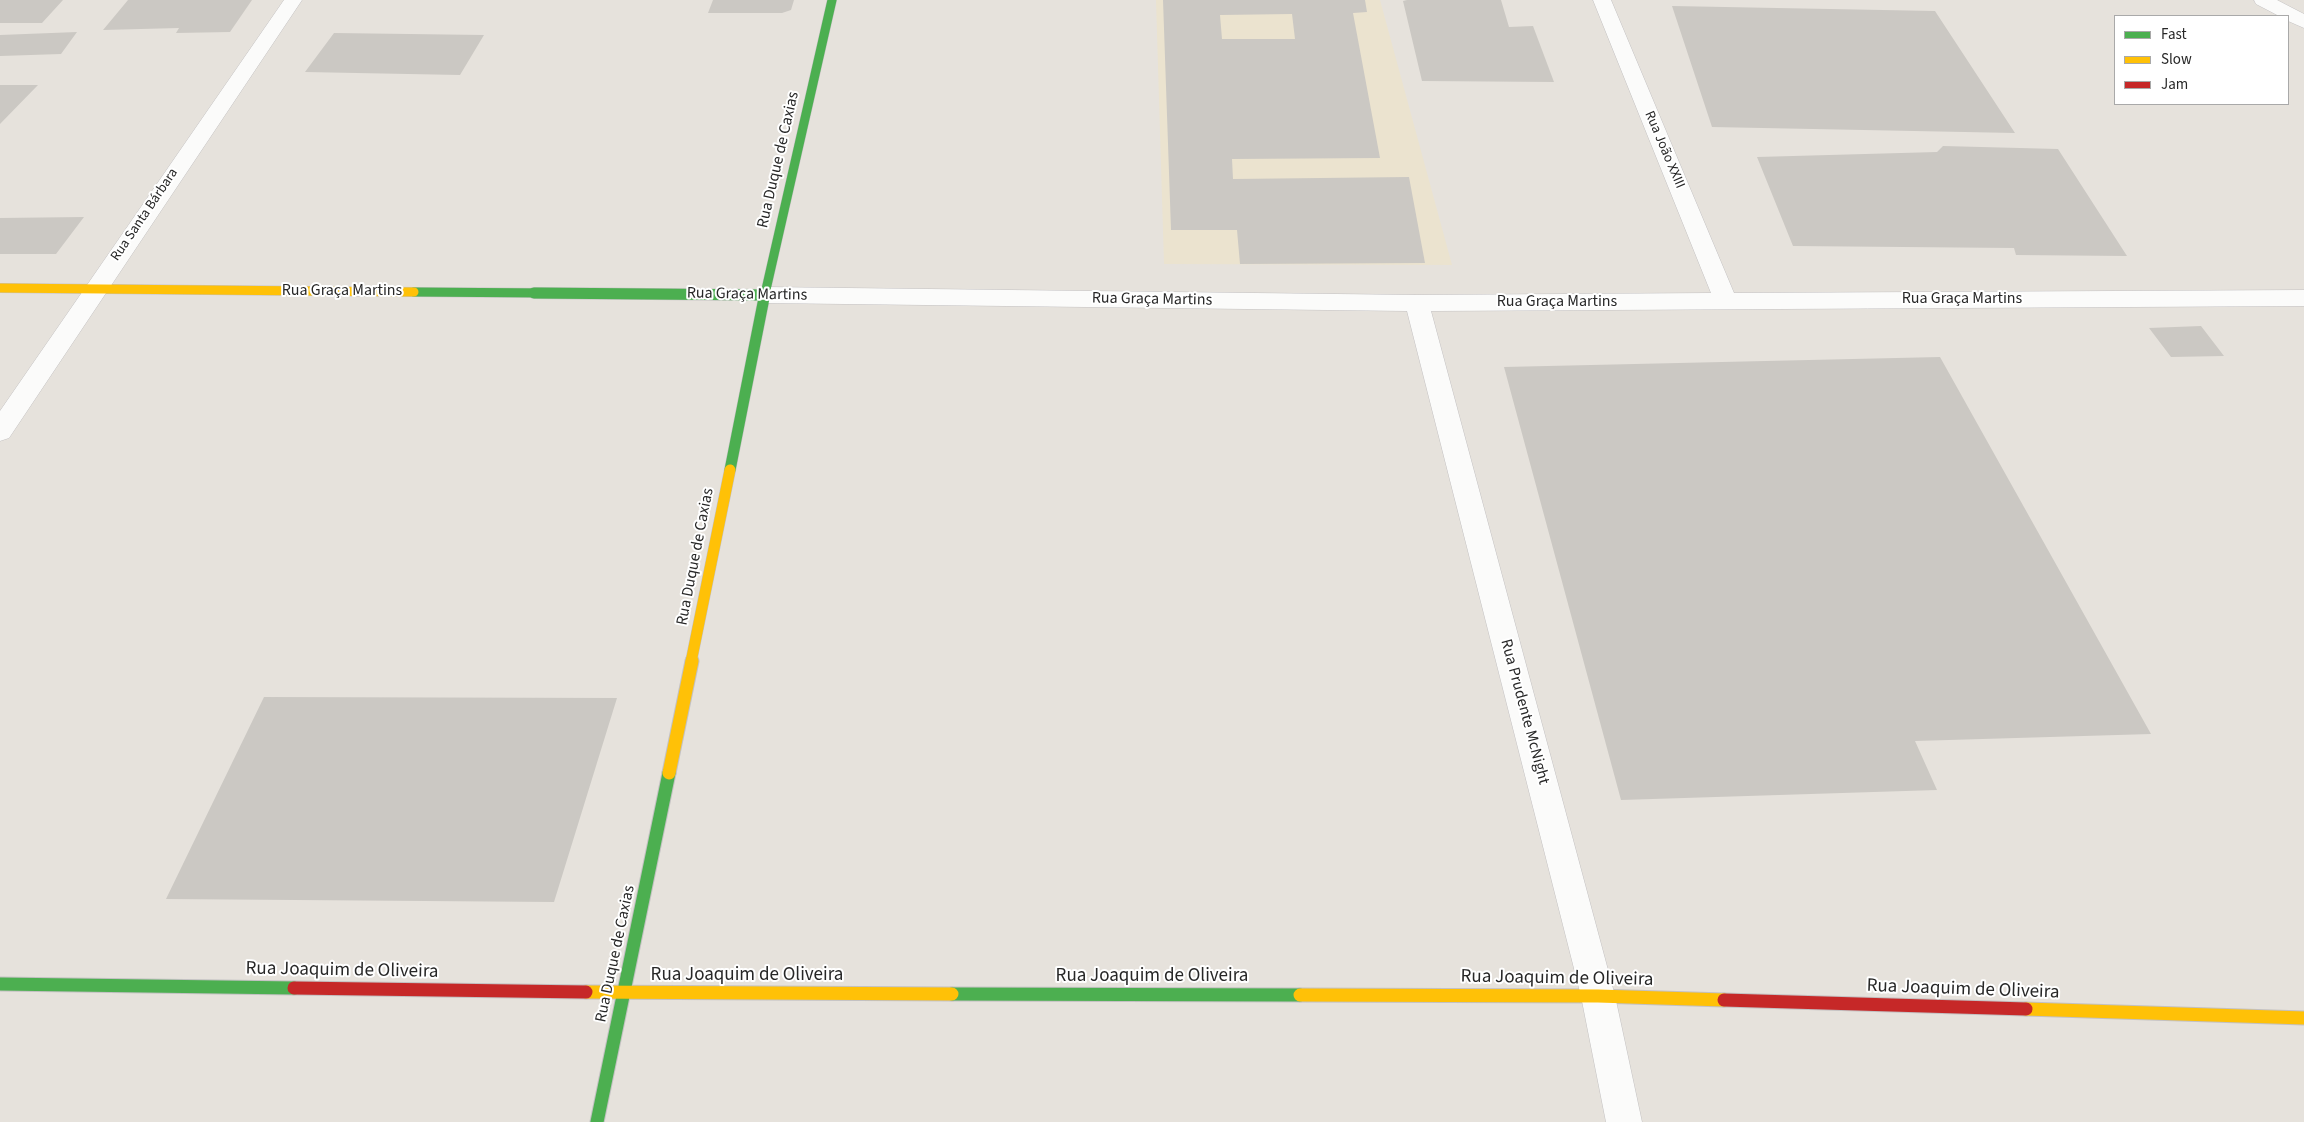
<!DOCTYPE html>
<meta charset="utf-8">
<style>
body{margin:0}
#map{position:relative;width:2304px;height:1122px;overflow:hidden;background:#e6e2dc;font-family:"Source Sans 3",sans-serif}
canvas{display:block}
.legend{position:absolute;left:2114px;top:15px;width:175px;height:90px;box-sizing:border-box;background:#fff;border:1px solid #a9a9a9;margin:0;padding:6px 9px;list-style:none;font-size:15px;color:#272727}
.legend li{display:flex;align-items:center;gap:10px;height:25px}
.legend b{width:25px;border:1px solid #a9a9a9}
</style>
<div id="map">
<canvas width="2304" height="1122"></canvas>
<ul class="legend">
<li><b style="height:6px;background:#4caf50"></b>Fast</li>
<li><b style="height:6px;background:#ffc107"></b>Slow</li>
<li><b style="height:6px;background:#c62828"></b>Jam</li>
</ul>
</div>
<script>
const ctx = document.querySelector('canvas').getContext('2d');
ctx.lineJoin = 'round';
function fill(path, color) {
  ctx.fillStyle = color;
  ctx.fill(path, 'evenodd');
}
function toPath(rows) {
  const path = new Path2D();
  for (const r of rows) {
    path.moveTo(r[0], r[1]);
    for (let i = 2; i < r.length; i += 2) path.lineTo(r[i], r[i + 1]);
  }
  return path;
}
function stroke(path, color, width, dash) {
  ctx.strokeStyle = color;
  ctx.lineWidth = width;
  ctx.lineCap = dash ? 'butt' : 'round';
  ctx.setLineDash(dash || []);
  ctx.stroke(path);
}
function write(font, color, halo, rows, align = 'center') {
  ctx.font = font + ' "Source Sans 3",sans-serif';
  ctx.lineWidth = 4;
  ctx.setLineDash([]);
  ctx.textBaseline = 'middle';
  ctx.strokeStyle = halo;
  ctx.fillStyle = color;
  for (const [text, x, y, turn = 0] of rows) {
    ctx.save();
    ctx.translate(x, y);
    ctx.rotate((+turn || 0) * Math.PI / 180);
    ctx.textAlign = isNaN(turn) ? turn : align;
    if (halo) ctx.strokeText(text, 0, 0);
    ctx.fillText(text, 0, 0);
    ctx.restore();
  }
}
fill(toPath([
 [1156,0,1380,0,1452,265,1164,264]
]), '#ebe3cf');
fill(toPath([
 [0,0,63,0,42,23,0,23],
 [128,0,252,0,230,32,176,33,179,28,103,30],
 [713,0,794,0,791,10,782,13,708,13],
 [1163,0,1365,0,1367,12,1353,13,1380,158,1232,159,1233,179,1409,177,1425,263,1240,264,1237,230,1171,230],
 [1292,14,1295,39,1222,39,1220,15],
 [1407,0,1501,0,1509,27,1533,26,1554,82,1422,81,1403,1],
 [1672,6,1935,11,2015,133,1712,127],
 [77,32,61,54,0,56,0,35],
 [334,33,484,35,460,75,305,72],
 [0,85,38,85,0,124],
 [1943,146,2058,149,2127,256,2016,255,2014,248,1793,246,1757,157,1937,152],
 [84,217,56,254,0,254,0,218],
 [2201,326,2224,356,2171,357,2149,328],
 [1940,357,2151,734,1915,741,1937,790,1621,800,1504,367],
 [264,697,617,698,554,902,166,899]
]), '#cbc8c3');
const street = toPath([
 [284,0,302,0,9,438,0,441,0,411,284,0],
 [1593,0,1611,0,1734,293,2304,290,2304,306,1431,311,1615,996,1642,1122,1606,1122,1581,996,1407,311,765,303,757,301,753,295,757,289,765,287,1417,295,1711,293,1593,0],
 [2254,0,2277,0,2304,14,2304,28,2288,21,2288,16,2279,16,2256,4,2254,0]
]);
const fastFar2 = toPath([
 [414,292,680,294],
 [765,294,832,0]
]);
const fastFar1 = toPath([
 [534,293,765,295],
 [730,470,765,293]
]);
const fast = toPath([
 [0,984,294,988],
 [952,994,1300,995],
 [597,1122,669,773]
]);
const slowFar2 = toPath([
 [0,288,414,292]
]);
const slowFar1 = toPath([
 [691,662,730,470]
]);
const slow = toPath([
 [669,773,692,661],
 [586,992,952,994],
 [1300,995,1598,996,1724,1000],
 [2026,1009,2304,1018]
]);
const jam = toPath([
 [294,988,586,992],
 [1724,1000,2026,1009]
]);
stroke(street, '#c3c1c2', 1);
stroke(fastFar2, '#c3c1c2', 10);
stroke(fastFar1, '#c3c1c2', 12);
stroke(fast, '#c3c1c2', 15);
stroke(slowFar2, '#c3c1c2', 10);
stroke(slowFar1, '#c3c1c2', 12);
stroke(slow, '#c3c1c2', 15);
stroke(jam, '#c3c1c2', 15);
fill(street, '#fbfbfa');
stroke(fastFar2, '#4caf50', 9);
stroke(fastFar1, '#4caf50', 11);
stroke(fast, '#4caf50', 13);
stroke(slowFar2, '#ffc107', 9);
stroke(slowFar1, '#ffc107', 11);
stroke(slow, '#ffc107', 13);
stroke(jam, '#c62828', 13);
write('14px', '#272727', '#fff', [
 ["Rua João XXIII",1664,150,67],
 ["Rua Santa Bárbara",145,215,-56]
]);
write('16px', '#272727', '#fff', [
 ["Rua Duque de Caxias",779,160,-77],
 ["Rua Graça Martins",342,291],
 ["Rua Graça Martins",747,295,1],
 ["Rua Graça Martins",1962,299],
 ["Rua Graça Martins",1152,300,1],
 ["Rua Graça Martins",1557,302],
 ["Rua Duque de Caxias",696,557,-79],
 ["Rua Prudente McNight",1524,712,75],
 ["Rua Duque de Caxias",616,954,-78]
]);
write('19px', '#272727', '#fff', [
 ["Rua Joaquim de Oliveira",342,971,1],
 ["Rua Joaquim de Oliveira",747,976],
 ["Rua Joaquim de Oliveira",1152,977],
 ["Rua Joaquim de Oliveira",1557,979,1],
 ["Rua Joaquim de Oliveira",1963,990,2]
]);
</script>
